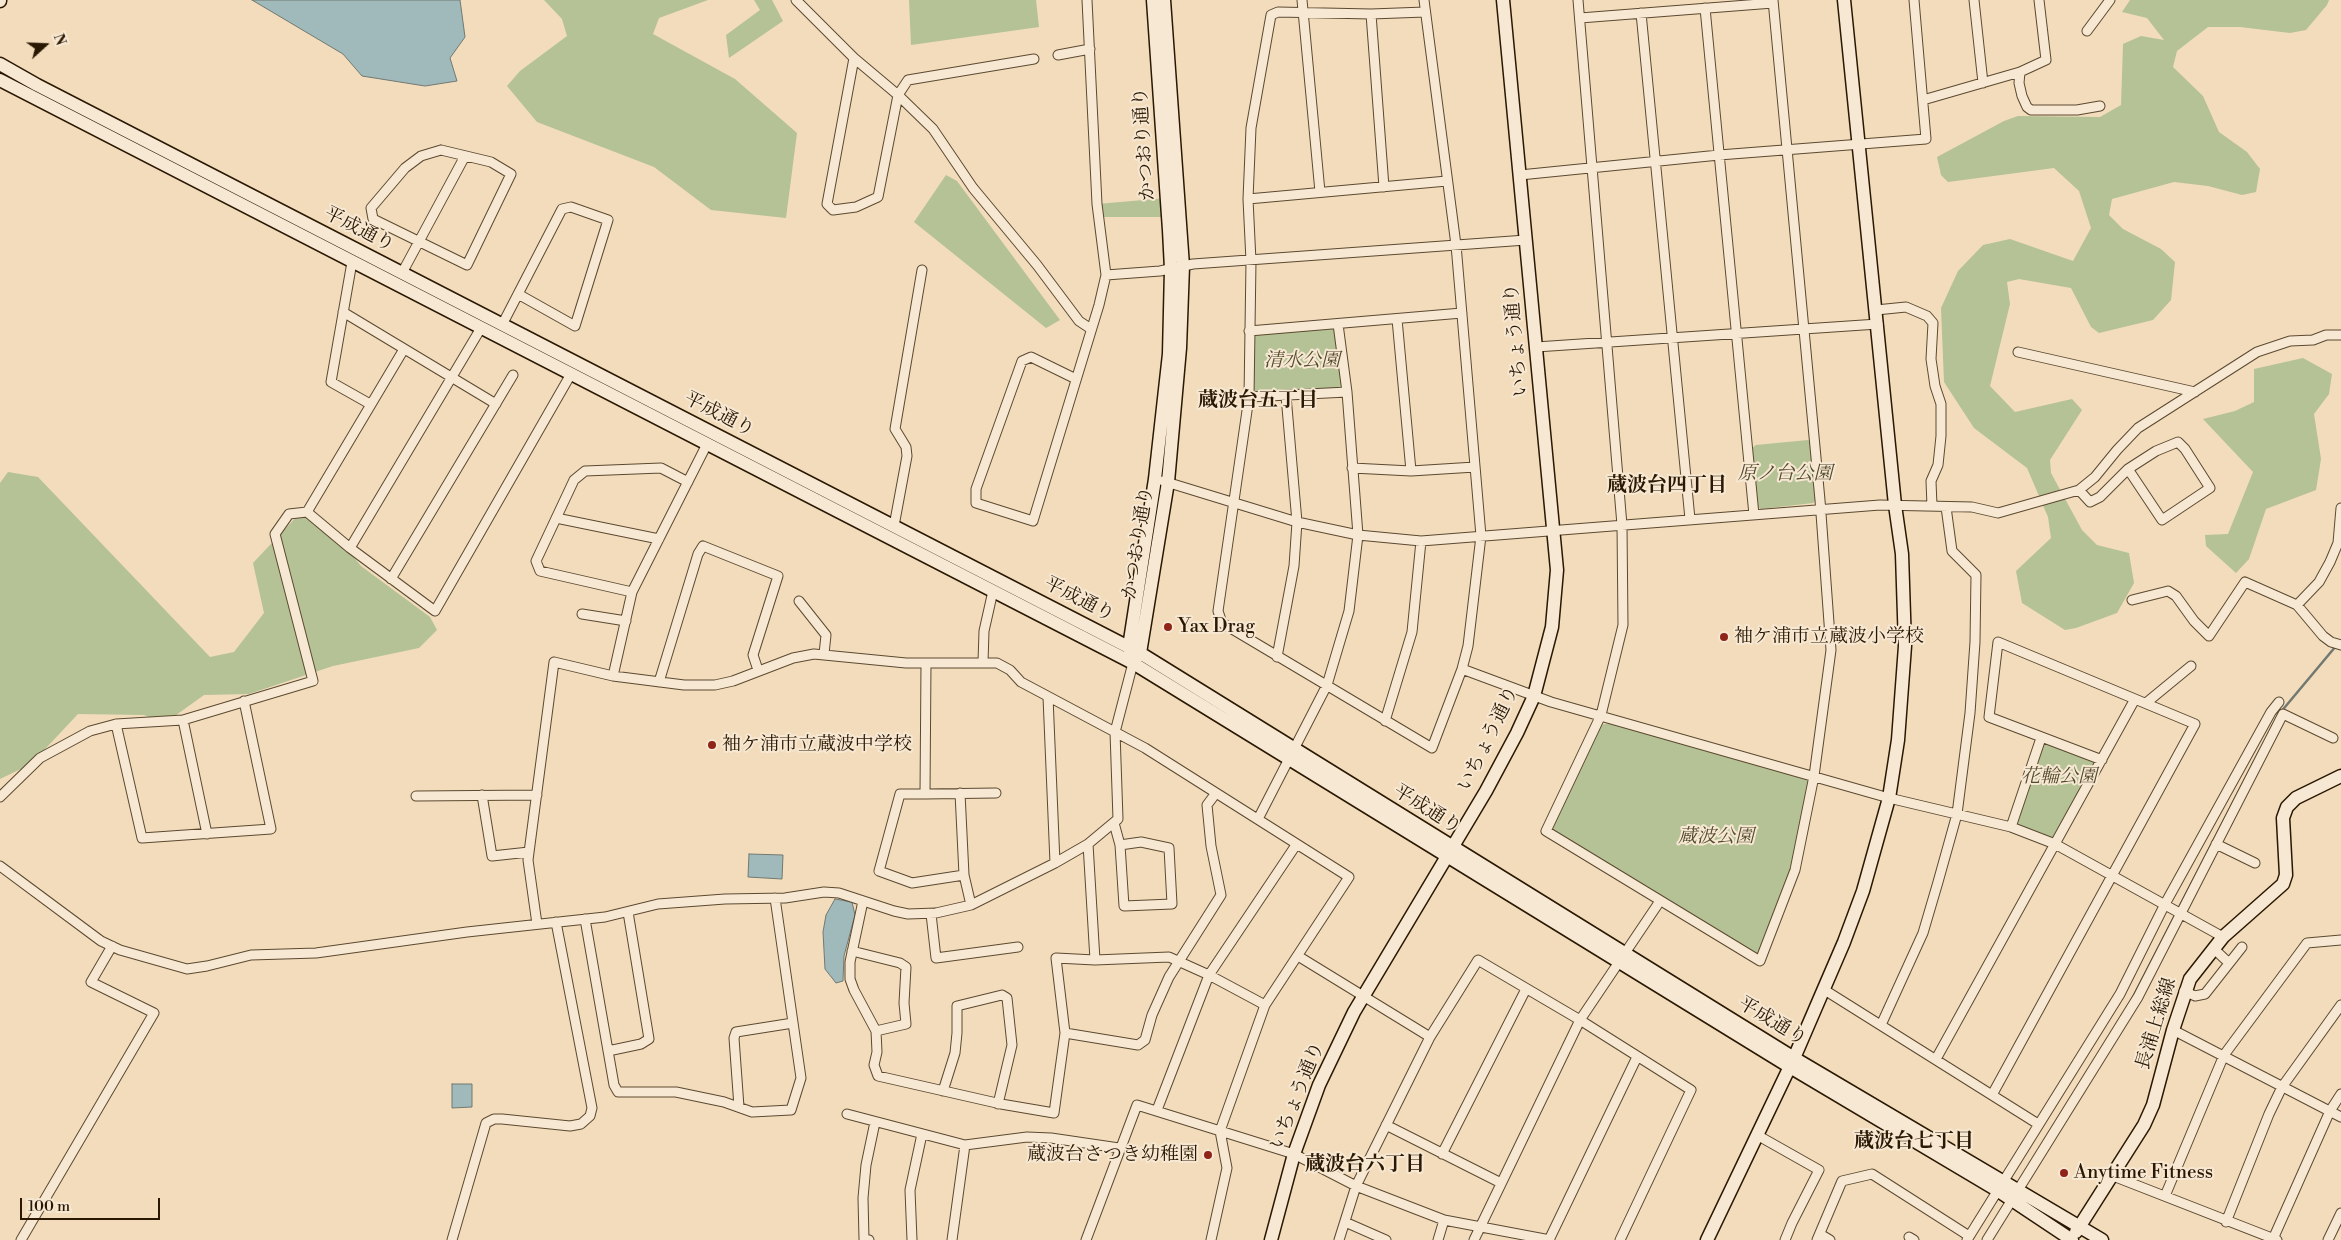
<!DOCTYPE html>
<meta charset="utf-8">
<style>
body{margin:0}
#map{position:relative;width:2341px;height:1240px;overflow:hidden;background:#f2dcbc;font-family:"Libre Bodoni",serif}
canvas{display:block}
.north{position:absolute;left:20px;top:20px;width:50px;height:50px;-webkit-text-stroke:4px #f7e8d3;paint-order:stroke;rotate:70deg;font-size:14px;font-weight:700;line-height:20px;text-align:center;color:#2a1802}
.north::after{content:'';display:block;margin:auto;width:18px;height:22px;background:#2a1802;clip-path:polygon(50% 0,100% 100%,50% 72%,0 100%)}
.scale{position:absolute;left:20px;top:1198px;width:140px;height:22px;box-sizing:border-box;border:2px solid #2a1802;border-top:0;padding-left:6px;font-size:15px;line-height:18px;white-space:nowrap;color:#2a1802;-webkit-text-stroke:4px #f7e8d3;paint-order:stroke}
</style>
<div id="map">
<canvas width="2341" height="1240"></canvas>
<div class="north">N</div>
<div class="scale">100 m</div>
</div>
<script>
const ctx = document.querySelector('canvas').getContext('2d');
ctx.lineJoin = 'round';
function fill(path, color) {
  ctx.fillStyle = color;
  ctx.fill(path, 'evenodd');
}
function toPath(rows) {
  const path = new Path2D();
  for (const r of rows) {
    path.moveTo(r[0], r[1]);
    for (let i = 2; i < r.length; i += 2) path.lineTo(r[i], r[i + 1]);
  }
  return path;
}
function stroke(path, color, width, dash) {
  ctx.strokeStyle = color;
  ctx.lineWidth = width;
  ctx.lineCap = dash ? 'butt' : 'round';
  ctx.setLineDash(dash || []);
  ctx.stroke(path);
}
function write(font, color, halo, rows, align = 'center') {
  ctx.font = font + ' "Libre Bodoni","Noto Serif JP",serif';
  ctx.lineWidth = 4;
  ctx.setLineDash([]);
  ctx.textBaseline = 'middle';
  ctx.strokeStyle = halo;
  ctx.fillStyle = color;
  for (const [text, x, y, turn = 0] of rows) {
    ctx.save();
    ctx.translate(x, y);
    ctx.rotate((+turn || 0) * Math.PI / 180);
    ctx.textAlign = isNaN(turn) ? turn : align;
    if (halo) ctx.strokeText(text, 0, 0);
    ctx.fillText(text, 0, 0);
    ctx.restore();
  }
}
fill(toPath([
 [544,0,708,0,659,18,653,34,735,79,797,133,786,218,711,210,654,167,537,122,507,86,520,71,567,36,562,19],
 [754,0,772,0,783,21,729,58,726,35,760,10],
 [909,0,1036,0,1039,27,911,45],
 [2130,0,2329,0,2327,5,2306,30,2290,33,2240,27,2208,27,2177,51,2173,67,2203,96,2219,132,2247,152,2260,169,2256,192,2242,195,2208,186,2174,182,2112,199,2109,215,2123,229,2161,249,2175,262,2171,300,2153,320,2099,333,2091,327,2071,288,2019,279,2007,282,2010,304,1990,386,2015,412,2072,399,2082,410,2050,460,2051,473,2082,530,2097,545,2129,553,2134,583,2117,613,2076,628,2065,630,2022,603,2016,571,2051,538,2048,517,2027,468,1974,428,1944,382,1941,308,1958,271,1983,245,2010,239,2073,261,2091,228,2079,191,2054,168,1948,182,1941,175,1937,157,2004,121,2018,116,2100,117,2121,105,2123,44,2141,36,2164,40,2147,18,2122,12],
 [946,175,957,181,1060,320,1046,328,914,222],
 [1167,198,1169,217,1098,217,1097,204],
 [1338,324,1347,392,1249,397,1249,331],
 [2303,358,2332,374,2329,394,2314,414,2321,459,2316,490,2266,509,2249,559,2236,573,2206,546,2205,535,2228,534,2253,472,2203,419,2235,411,2254,402,2254,369],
 [1808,440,1812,443,1819,497,1813,503,1761,509,1757,506,1751,449,1756,445],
 [8,472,38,477,210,657,234,652,264,613,253,563,300,513,335,535,361,566,430,617,437,630,419,648,333,666,249,694,204,695,165,723,144,715,78,714,31,764,0,779,0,483],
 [1610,723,1814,776,1795,870,1760,961,1546,831,1600,725],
 [2041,738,2102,760,2055,844,2011,827]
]), '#b4c295');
const water = toPath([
 [252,0,460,0,465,37,450,58,457,81,425,86,362,76,343,54,252,0],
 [749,854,783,855,782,879,748,877,749,854],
 [835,899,852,902,855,915,844,956,843,981,836,983,825,969,823,932,826,915,835,899],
 [452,1084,472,1084,472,1107,452,1108,452,1084]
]);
fill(water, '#a0b9bb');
stroke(water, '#717971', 1);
stroke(toPath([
 [2280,713,2336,646],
 [2131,1001,2260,750]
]), '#717971', 2.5);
const street = toPath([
 [796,0,854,58,898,95,933,129,973,188,1037,265,1079,321,1091,329],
 [1302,0,1320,192],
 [1424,0,1456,245,1481,536,1468,646,1462,669,1432,748,1222,623,1218,611,1249,397,1251,261,1248,199,1251,128,1271,15,1278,12,1371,14,1425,12],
 [1578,0,1622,525,1623,625,1601,715,1546,831,1760,961,1795,870,1814,776,1831,650,1820,500,1773,0],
 [1974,0,1983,83],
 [1705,8,1754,515],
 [1641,13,1690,519],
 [1371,14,1384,187],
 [1580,18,1773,3],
 [2087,31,2110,0],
 [1058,55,1090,49],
 [854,58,827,204,833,210,856,207,878,197,898,95,908,80,1034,59],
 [2020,72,2019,83,2022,96,2027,107,2031,110,2077,110,2100,106],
 [1923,100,2020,72,2046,60,2039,0],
 [441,150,491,162,511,174,467,265,373,219,371,208,405,168,421,156,441,150],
 [1520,175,1719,155,1926,139,1914,0],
 [1248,199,1447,181],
 [352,262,331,382,370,404],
 [402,273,465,156],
 [1106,275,1160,271,1193,264,1526,240],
 [1876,310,1906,307,1927,316,1933,323,1931,359,1935,386,1941,404,1941,436,1938,465,1931,481,1932,506],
 [343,312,496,404],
 [1397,319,1411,471],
 [502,325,562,209,571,207,608,220,575,326,518,294],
 [1249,331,1462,313],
 [1536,347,1878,324],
 [404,349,307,512,350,548,435,611,571,374],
 [2018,352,2195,392],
 [1076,379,1031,357,1022,361,976,489,976,503,1033,521,1099,305,1106,275,1097,204,1087,0],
 [1249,397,1347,392],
 [1352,468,1411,471,1475,467],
 [1163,481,1297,522,1358,535,1421,541,1880,505,1972,507,1998,513,2079,490,2095,477,2117,450,2138,428,2257,352,2290,341,2313,340,2326,335,2341,335],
 [2079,490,2090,502,2100,497,2128,469,2156,451,2178,442,2185,449,2210,488,2162,520,2128,469],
 [556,518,659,539],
 [894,526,907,456,906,447,895,429,922,270],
 [350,548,481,328],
 [391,579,513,375],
 [632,592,540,571,536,561,574,480,585,471,661,468,688,482],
 [2132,600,2168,591,2176,596,2194,621,2209,636,2245,582,2297,605,2323,636,2331,642,2341,645],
 [799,601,826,635,824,654],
 [2297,605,2319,582,2330,562,2338,543,2341,508],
 [582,614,626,621],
 [1277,657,1294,566,1297,522,1286,396],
 [983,662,984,631,993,591],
 [926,663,925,794,900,794,879,871,912,883,964,875,971,905],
 [1462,669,1551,702,1889,798,2011,827,2055,844,2223,937],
 [613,676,632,592,707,444],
 [659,682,698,554,703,546,778,576,753,655,758,670],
 [1048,697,1055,863],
 [2146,703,2191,666],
 [183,720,207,834],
 [1385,721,1412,632,1421,541],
 [116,724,142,838,271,829,244,701],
 [960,793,964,875],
 [925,794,996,793],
 [482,795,492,856,529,852],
 [416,796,537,795],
 [0,797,40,758,90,731,116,724,183,720,313,681,275,534,289,514,307,512],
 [1258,819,1327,685,1349,611,1358,535,1347,392,1338,324],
 [1114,823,1120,845,1124,906,1172,904,1169,848,1141,842,1120,845],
 [2011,827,2041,738],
 [1088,844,1095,960],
 [2216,844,2255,863],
 [0,866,101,941,120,950,187,969,207,966,251,955,316,953,467,932,605,917,658,904,725,899,785,898,824,892,839,893,894,911,908,914,936,913,971,905,1055,863,1088,844,1118,819,1115,732,1133,663],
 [863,901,850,962,850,979,854,990,876,1031,877,1052,874,1065,878,1076,1001,1104,1054,1113,1065,1033,1056,958,1095,960,1169,957,1209,975,1265,1005],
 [931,914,936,958,1018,947],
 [585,919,614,1085,618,1092,676,1092,724,1102,752,1112,791,1110,801,1078,775,898],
 [537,924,528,860,554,662,613,676,684,685,715,685,733,681,793,658,814,654,906,663,997,663,1010,670,1021,682,1145,748,1349,877,1265,1005,1220,1131,1227,1168,1211,1240],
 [2213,948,2229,963],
 [852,951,900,963,906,967,904,1003,906,1024,876,1031],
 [1298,956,1430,1037],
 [1823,989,2038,1124],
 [2184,991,2195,996,2205,994,2242,947],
 [1881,1025,1923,933,1938,882,1957,814,1970,713,1975,642,1976,575,1952,551,1946,507],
 [2173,1030,2341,1117],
 [1065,1033,1138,1045,1145,1040,1152,1015,1169,977,1221,895,1211,846,1207,805,1216,793],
 [608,1051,641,1044,649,1039,628,912],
 [1936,1059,2135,699],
 [943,1091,955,1053,957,1033,957,1006,1002,995,1007,998,1012,1045,998,1104],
 [1992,1095,2195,724,1998,642,1989,717,2102,760],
 [739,1107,734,1038,736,1032,793,1023],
 [1157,1110,1209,975,1296,845],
 [847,1114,965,1145,1027,1137,1051,1138,1119,1148],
 [1386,1125,1501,1183],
 [1757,1135,1819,1170,1792,1223,1785,1240],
 [1442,1154,1526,989],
 [2113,1176,2277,1240],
 [2165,1196,2224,1055,2307,943,2341,940],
 [1345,1222,1386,1240],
 [2226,1222,2269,1114,2282,1087,2341,1005],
 [1820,1234,1830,1240],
 [1909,1237,1914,1240],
 [2273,1239,2330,1111,2341,1094],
 [21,1240,154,1013,91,982,112,946],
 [452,1240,486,1123,494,1119,502,1119,570,1126,581,1124,590,1116,592,1108,556,922],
 [869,1240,864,1239,863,1198,866,1165,875,1122],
 [912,1240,910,1190,922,1134],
 [952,1240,965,1145],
 [1086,1240,1137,1105,1294,1154,1356,1186,1444,1220,1550,1240],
 [1339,1240,1356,1186,1430,1037,1478,960,1580,1020,1691,1090,1620,1240],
 [1438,1240,1444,1220],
 [1474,1240,1580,1020,1660,901],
 [1549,1240,1637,1057],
 [1817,1240,1842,1181,1872,1174,1969,1236],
 [1967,1240,2120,994,2165,904,2271,712,2279,702],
 [1987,1240,2138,997,2283,714,2333,738],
 [2328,1240,2341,1213]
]);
const secondary = toPath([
 [0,1,0,0],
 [0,64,37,85,1140,653,1794,1058,2102,1240],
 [0,80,1133,663,1790,1067,1997,1190,2072,1240],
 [1131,653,1129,647,1155,479,1169,354,1171,269,1169,230,1153,0],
 [1136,658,1140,653,1168,482,1180,348,1183,266,1164,0],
 [2076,1232,2144,1125,2153,1105,2173,1030,2190,979,2223,937,2283,884,2286,875,2283,818,2287,807,2296,798,2341,776],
 [1271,1240,1294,1154,1319,1085,1354,1012,1486,791,1517,733,1534,696,1552,627,1557,570,1503,0],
 [1707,1240,1794,1058,1844,942,1863,891,1889,798,1898,740,1905,646,1902,554,1895,505,1844,0]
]);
stroke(street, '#5c4930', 11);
stroke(secondary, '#2a1802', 15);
stroke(street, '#f7e8d3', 9);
stroke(secondary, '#f7e8d3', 12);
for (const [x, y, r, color] of [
 [1168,627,5,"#8f2418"],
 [1724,637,5,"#8f2418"],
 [712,745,5,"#8f2418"],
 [1208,1155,5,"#8f2418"],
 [2064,1173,5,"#8f2418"]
]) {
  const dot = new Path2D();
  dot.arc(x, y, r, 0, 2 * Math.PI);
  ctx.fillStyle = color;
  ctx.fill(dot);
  stroke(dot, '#f7e8d3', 2);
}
write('19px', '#2a1802', '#f7e8d3', [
 ["かつおり通り",1145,144,-94],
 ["平成通り",359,230,27],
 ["いちょう通り",1517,340,-95],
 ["平成通り",719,415,27],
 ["かつおり通り",1139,543,-81],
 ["平成通り",1079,600,27],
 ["いちょう通り",1489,739,-64],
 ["平成通り",1427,810,32],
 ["平成通り",1772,1022,31],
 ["長浦上総線",2157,1024,-73],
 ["いちょう通り",1298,1096,-68]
]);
write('italic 19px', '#534b2e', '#f7e8d3', [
 ["清水公園",1302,361],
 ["原ノ台公園",1785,474],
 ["花輪公園",2059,777],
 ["蔵波公園",1716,837]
]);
write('19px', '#2a1802', '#f7e8d3', [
 ["Yax Drag",1178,627],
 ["袖ケ浦市立蔵波小学校",1734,637],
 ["袖ケ浦市立蔵波中学校",722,745],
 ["蔵波台さつき幼稚園",1198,1155,"right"],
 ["Anytime Fitness",2074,1173]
], 'left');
write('bold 20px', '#2a1802', '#f7e8d3', [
 ["蔵波台五丁目",1258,401],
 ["蔵波台四丁目",1667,486],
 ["蔵波台七丁目",1914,1142],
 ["蔵波台六丁目",1365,1165]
]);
</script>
